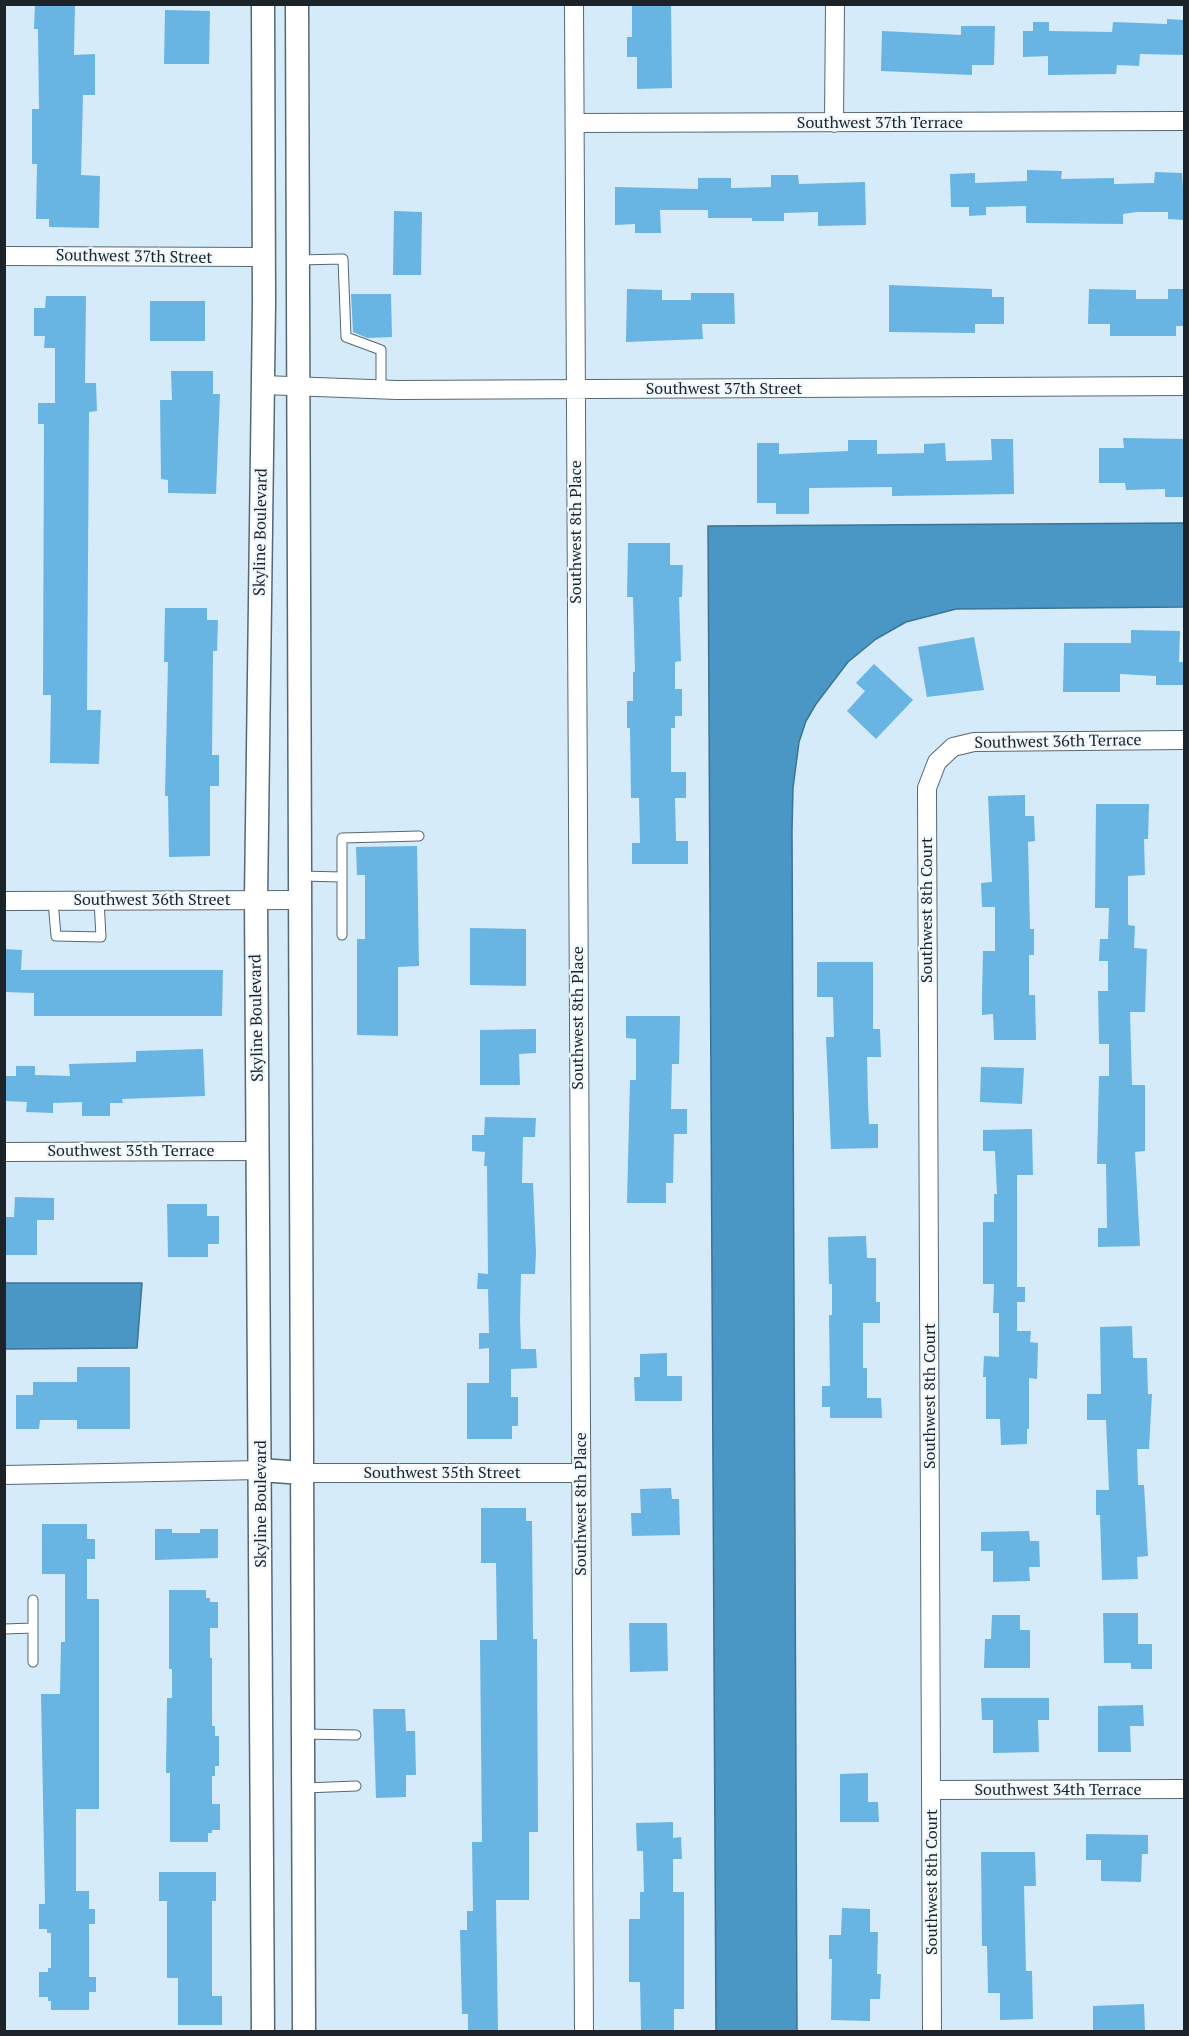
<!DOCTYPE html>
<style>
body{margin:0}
#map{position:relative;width:1189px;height:2036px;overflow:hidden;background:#d6ebfa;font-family:"PT Serif",serif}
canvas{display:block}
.frame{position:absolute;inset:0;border:6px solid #1c2329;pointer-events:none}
</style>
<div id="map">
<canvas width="1189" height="2036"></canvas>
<div class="frame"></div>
</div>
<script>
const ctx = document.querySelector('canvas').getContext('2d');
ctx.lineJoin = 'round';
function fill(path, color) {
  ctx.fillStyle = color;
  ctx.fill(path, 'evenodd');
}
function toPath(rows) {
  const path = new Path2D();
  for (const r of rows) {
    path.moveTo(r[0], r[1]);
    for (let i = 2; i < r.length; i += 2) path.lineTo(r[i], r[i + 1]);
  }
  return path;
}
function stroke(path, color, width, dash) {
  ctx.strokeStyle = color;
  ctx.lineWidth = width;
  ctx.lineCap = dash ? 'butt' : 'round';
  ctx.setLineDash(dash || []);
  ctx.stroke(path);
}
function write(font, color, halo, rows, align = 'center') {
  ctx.font = font + ' "PT Serif",serif';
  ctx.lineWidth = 4.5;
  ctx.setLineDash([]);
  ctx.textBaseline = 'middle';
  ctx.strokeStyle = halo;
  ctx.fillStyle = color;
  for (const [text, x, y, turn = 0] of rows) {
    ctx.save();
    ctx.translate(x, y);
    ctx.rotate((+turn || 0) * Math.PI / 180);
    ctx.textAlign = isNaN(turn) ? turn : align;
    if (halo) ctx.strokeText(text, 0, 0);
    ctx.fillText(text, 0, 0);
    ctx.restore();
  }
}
const water = toPath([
 [1184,523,1184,607,956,609,906,622,876,639,848,662,816,704,806,721,799,742,793,788,792,830,797,2031,716,2031,708,526,1184,523],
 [5,1283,142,1283,137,1348,5,1349,5,1283]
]);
fill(water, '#4a96c4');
stroke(water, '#3c7496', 1.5);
fill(toPath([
 [35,4,75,4,74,55,95,54,95,95,83,95,81,175,100,176,99,228,49,227,49,219,36,219,37,164,32,164,32,109,39,109,38,29,34,29],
 [632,4,671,4,672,88,637,89,637,57,627,57,627,37,632,37],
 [165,10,210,11,209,64,164,64],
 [1167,19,1185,20,1185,55,1140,54,1139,66,1117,65,1116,74,1048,75,1048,56,1023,57,1023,31,1033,31,1033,22,1049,22,1049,31,1112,32,1113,22,1167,24],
 [961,26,995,26,994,65,972,65,972,75,881,71,882,31,961,35],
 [1027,170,1062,171,1061,179,1114,178,1114,184,1154,183,1155,172,1182,173,1185,220,1168,219,1168,212,1137,212,1123,214,1123,224,1026,223,1026,206,986,207,986,215,969,216,969,207,951,207,950,174,975,173,975,183,1027,181],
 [771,175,798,175,799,184,865,182,866,225,818,226,818,212,784,213,784,221,752,221,752,218,708,218,708,210,660,210,661,233,635,233,635,224,615,225,615,187,698,189,698,178,731,178,731,188,771,187],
 [394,211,422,212,421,275,393,275],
 [889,285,992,289,992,297,1004,297,1004,324,975,324,975,333,889,332],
 [627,289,662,290,662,300,691,300,691,293,734,293,735,324,702,324,703,339,626,342],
 [1089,289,1136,290,1136,299,1168,299,1168,289,1185,289,1185,326,1176,326,1176,336,1110,336,1110,324,1088,324],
 [351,294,391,294,392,337,367,338,353,332],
 [46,296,86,296,85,383,96,383,97,411,89,412,87,710,101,710,99,764,50,763,51,695,43,695,44,424,38,424,38,403,55,403,55,348,44,348,45,336,34,336,34,308,45,308],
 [150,301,205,301,205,341,150,341],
 [171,371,213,371,213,394,220,394,216,494,168,493,168,480,161,479,160,400,172,400],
 [1123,438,1185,439,1185,497,1165,497,1165,489,1126,490,1125,483,1099,483,1099,448,1124,448],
 [991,439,1013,439,1014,494,892,496,892,487,809,488,809,514,776,514,776,503,757,503,757,443,779,443,779,454,848,451,848,440,877,440,877,454,924,453,924,444,945,443,946,461,992,460],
 [628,543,670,543,670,565,683,565,682,597,679,597,681,661,675,662,675,689,682,689,682,716,675,716,675,728,671,728,671,772,686,772,686,798,675,798,676,841,688,841,688,864,632,864,632,843,640,843,639,798,631,798,630,728,627,728,627,701,633,701,633,672,635,672,633,597,627,597],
 [165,608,207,608,207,620,218,620,217,651,213,651,212,755,219,755,219,786,210,786,210,856,169,857,168,796,165,796,168,662,164,662],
 [1131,630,1180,631,1179,662,1185,662,1185,685,1156,685,1156,676,1120,674,1120,692,1063,692,1064,643,1131,643],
 [974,637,984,690,927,697,918,647],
 [874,664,913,700,876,739,847,711,865,691,856,683],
 [1025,795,1025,816,1034,816,1035,841,1028,842,1030,929,1034,929,1034,955,1029,955,1029,995,1035,995,1036,1040,994,1040,993,1014,982,1015,982,995,983,951,995,951,995,907,982,907,981,883,992,882,988,796],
 [1096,804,1149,804,1148,839,1144,839,1145,875,1128,876,1128,925,1135,926,1134,948,1147,949,1145,1012,1130,1012,1132,1085,1145,1085,1145,1151,1135,1152,1140,1246,1098,1247,1098,1228,1107,1228,1106,1164,1097,1164,1099,1076,1109,1076,1109,1044,1099,1044,1098,991,1108,991,1108,961,1099,961,1100,939,1108,939,1109,908,1095,908],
 [417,846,419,966,398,967,398,1036,357,1035,357,939,365,939,365,875,357,875,356,847],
 [470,928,526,929,526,986,470,985],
 [4,949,22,950,21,970,223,970,222,1016,34,1016,34,993,4,992],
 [817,962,873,962,873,1029,880,1029,881,1057,867,1057,868,1102,869,1124,878,1124,878,1148,831,1149,826,1037,834,1037,833,997,817,997],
 [626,1016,680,1016,679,1064,672,1064,671,1109,687,1109,687,1134,674,1134,673,1183,666,1183,666,1203,627,1203,630,1080,636,1080,636,1039,626,1038],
 [536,1029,536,1053,519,1054,520,1085,480,1085,480,1030],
 [203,1049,205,1096,122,1099,123,1103,110,1103,110,1116,82,1116,82,1102,53,1103,53,1113,26,1112,27,1102,4,1101,4,1076,16,1076,16,1066,35,1066,35,1075,70,1076,69,1064,136,1062,136,1051],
 [981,1067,1024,1068,1022,1104,980,1102],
 [485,1117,536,1118,535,1137,523,1137,522,1183,533,1183,536,1253,535,1274,521,1274,520,1320,521,1349,536,1349,537,1368,511,1369,511,1397,518,1397,518,1426,512,1426,512,1439,467,1439,467,1383,489,1383,489,1348,479,1349,479,1333,489,1333,488,1289,477,1289,478,1273,488,1274,487,1166,484,1166,485,1152,472,1151,472,1135,484,1135],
 [1032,1129,1033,1175,1017,1175,1017,1287,1025,1287,1025,1302,1017,1302,1017,1331,1031,1331,1030,1342,1038,1343,1037,1379,1029,1378,1029,1429,1027,1429,1027,1444,1001,1445,1000,1419,986,1419,986,1377,983,1377,984,1356,999,1357,999,1313,993,1313,994,1284,983,1284,983,1222,994,1222,994,1194,997,1194,995,1151,983,1151,983,1130],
 [15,1197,54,1198,54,1220,37,1220,37,1255,4,1255,4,1217,14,1217],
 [167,1204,207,1204,207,1216,219,1216,219,1244,208,1244,208,1257,168,1257],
 [866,1236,867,1258,876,1258,876,1302,880,1302,880,1323,863,1323,863,1368,867,1368,867,1398,881,1398,882,1418,830,1418,830,1407,822,1407,822,1386,830,1386,829,1315,832,1315,832,1284,829,1284,828,1237],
 [1132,1326,1133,1358,1147,1358,1148,1394,1152,1394,1149,1449,1137,1449,1138,1485,1144,1485,1148,1556,1137,1557,1138,1579,1102,1580,1100,1515,1096,1515,1096,1490,1109,1490,1106,1420,1087,1420,1087,1394,1101,1394,1100,1327],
 [667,1353,667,1376,682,1376,682,1401,635,1401,634,1377,640,1377,640,1354],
 [77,1367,130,1367,130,1429,77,1429,77,1420,40,1420,39,1429,16,1429,16,1395,33,1395,33,1382,77,1382],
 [671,1488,672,1499,679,1499,680,1535,632,1536,631,1513,641,1513,640,1489],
 [481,1508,526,1508,526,1521,532,1521,533,1639,537,1639,538,1832,529,1832,529,1900,496,1900,498,2031,468,2031,468,2014,462,2014,460,1930,467,1930,467,1911,473,1911,472,1842,482,1842,480,1640,497,1640,496,1563,481,1563],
 [42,1524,87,1524,87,1539,95,1539,95,1559,87,1559,87,1599,99,1599,99,1809,76,1809,76,1891,89,1891,89,1909,95,1909,95,1924,89,1924,89,1977,96,1977,96,1992,89,1992,89,2010,51,2010,51,2001,48,2001,48,1997,39,1997,39,1972,48,1972,48,1968,51,1968,51,1933,47,1933,47,1929,39,1929,39,1904,45,1904,41,1694,60,1694,61,1642,65,1642,65,1574,42,1574],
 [155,1529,172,1529,172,1533,200,1533,200,1529,218,1529,218,1558,155,1560],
 [1029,1531,1030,1541,1039,1541,1040,1567,1029,1567,1030,1581,993,1582,993,1551,981,1551,981,1532],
 [169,1590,206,1590,206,1598,210,1598,210,1602,218,1602,218,1628,210,1628,210,1658,212,1658,212,1726,215,1726,215,1736,219,1736,219,1766,215,1766,215,1776,212,1776,212,1804,220,1804,220,1830,212,1830,212,1833,208,1833,208,1842,170,1842,170,1773,166,1773,167,1698,172,1698,172,1669,169,1669],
 [1103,1613,1138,1613,1138,1644,1152,1644,1152,1669,1131,1669,1131,1663,1104,1663],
 [992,1615,1020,1615,1020,1630,1030,1630,1030,1668,984,1668,985,1639,991,1639],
 [629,1623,667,1623,668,1671,630,1672],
 [981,1698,1049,1698,1049,1720,1038,1720,1039,1752,993,1753,993,1720,982,1720],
 [1143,1705,1144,1726,1130,1726,1131,1752,1098,1752,1098,1706],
 [373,1709,405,1709,406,1731,415,1731,416,1775,406,1775,406,1797,376,1798],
 [868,1773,868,1802,878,1802,879,1822,840,1822,840,1774],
 [673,1822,673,1838,681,1837,682,1859,673,1859,673,1892,684,1892,684,2009,674,2009,674,2031,641,2031,640,1982,629,1982,629,1919,640,1919,640,1892,644,1892,643,1851,637,1851,636,1823],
 [1086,1834,1148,1835,1148,1854,1142,1854,1141,1882,1101,1881,1101,1860,1086,1860],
 [981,1852,1035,1852,1036,1886,1024,1886,1026,1971,1032,1971,1033,2019,1000,2020,1000,1993,988,1993,987,1946,982,1946],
 [159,1872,216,1872,216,1901,212,1901,212,1996,222,1996,222,2025,178,2025,178,1978,167,1978,167,1901,159,1901],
 [842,1908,870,1909,870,1932,878,1932,877,1974,881,1974,880,1999,870,1999,870,2021,831,2020,832,1959,829,1959,829,1935,841,1935],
 [1144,2004,1145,2031,1093,2031,1093,2006]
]), '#68b4e3');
const service = toPath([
 [298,260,343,259,346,337,381,350,381,390],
 [300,876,342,877,342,838,419,836],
 [342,877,342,935],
 [53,901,56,936,101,937,99,900],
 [33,1628,33,1600],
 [4,1629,33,1628,33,1662],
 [303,1734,356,1735],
 [305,1788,356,1786]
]);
const minor = toPath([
 [574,4,584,2032],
 [575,123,1184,121],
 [834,123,835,4],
 [4,256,263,257],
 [263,385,397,390,1184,386],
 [4,901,300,900],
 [4,1152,258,1151],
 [302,1473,581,1473],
 [4,1475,261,1470],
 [932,1790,1184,1789],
 [932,2032,927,788,937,762,953,747,974,742,1184,740]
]);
const tertiary = toPath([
 [263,4,264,304,256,899,263,2032],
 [297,4,304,2032],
 [261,1470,302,1473]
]);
stroke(service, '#556874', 11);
stroke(minor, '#556874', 20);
stroke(tertiary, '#556874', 25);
stroke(service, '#fff', 9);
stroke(minor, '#fff', 18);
stroke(tertiary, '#fff', 22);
write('16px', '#1c2329', '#eef7fc', [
 ["Southwest 37th Terrace",880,123],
 ["Southwest 37th Street",134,257,1],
 ["Southwest 37th Street",724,389],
 ["Skyline Boulevard",261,532,-89],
 ["Southwest 8th Place",576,532,-90],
 ["Southwest 36th Terrace",1058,742,-1],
 ["Southwest 36th Street",152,900],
 ["Southwest 8th Court",927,910,-90],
 ["Skyline Boulevard",257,1018,-91],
 ["Southwest 8th Place",578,1018,-90],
 ["Southwest 35th Terrace",131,1151],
 ["Southwest 8th Court",930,1396,-90],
 ["Southwest 35th Street",442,1473],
 ["Skyline Boulevard",261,1504,-90],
 ["Southwest 8th Place",581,1504,-90],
 ["Southwest 34th Terrace",1058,1790],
 ["Southwest 8th Court",932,1882,-90]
]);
</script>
